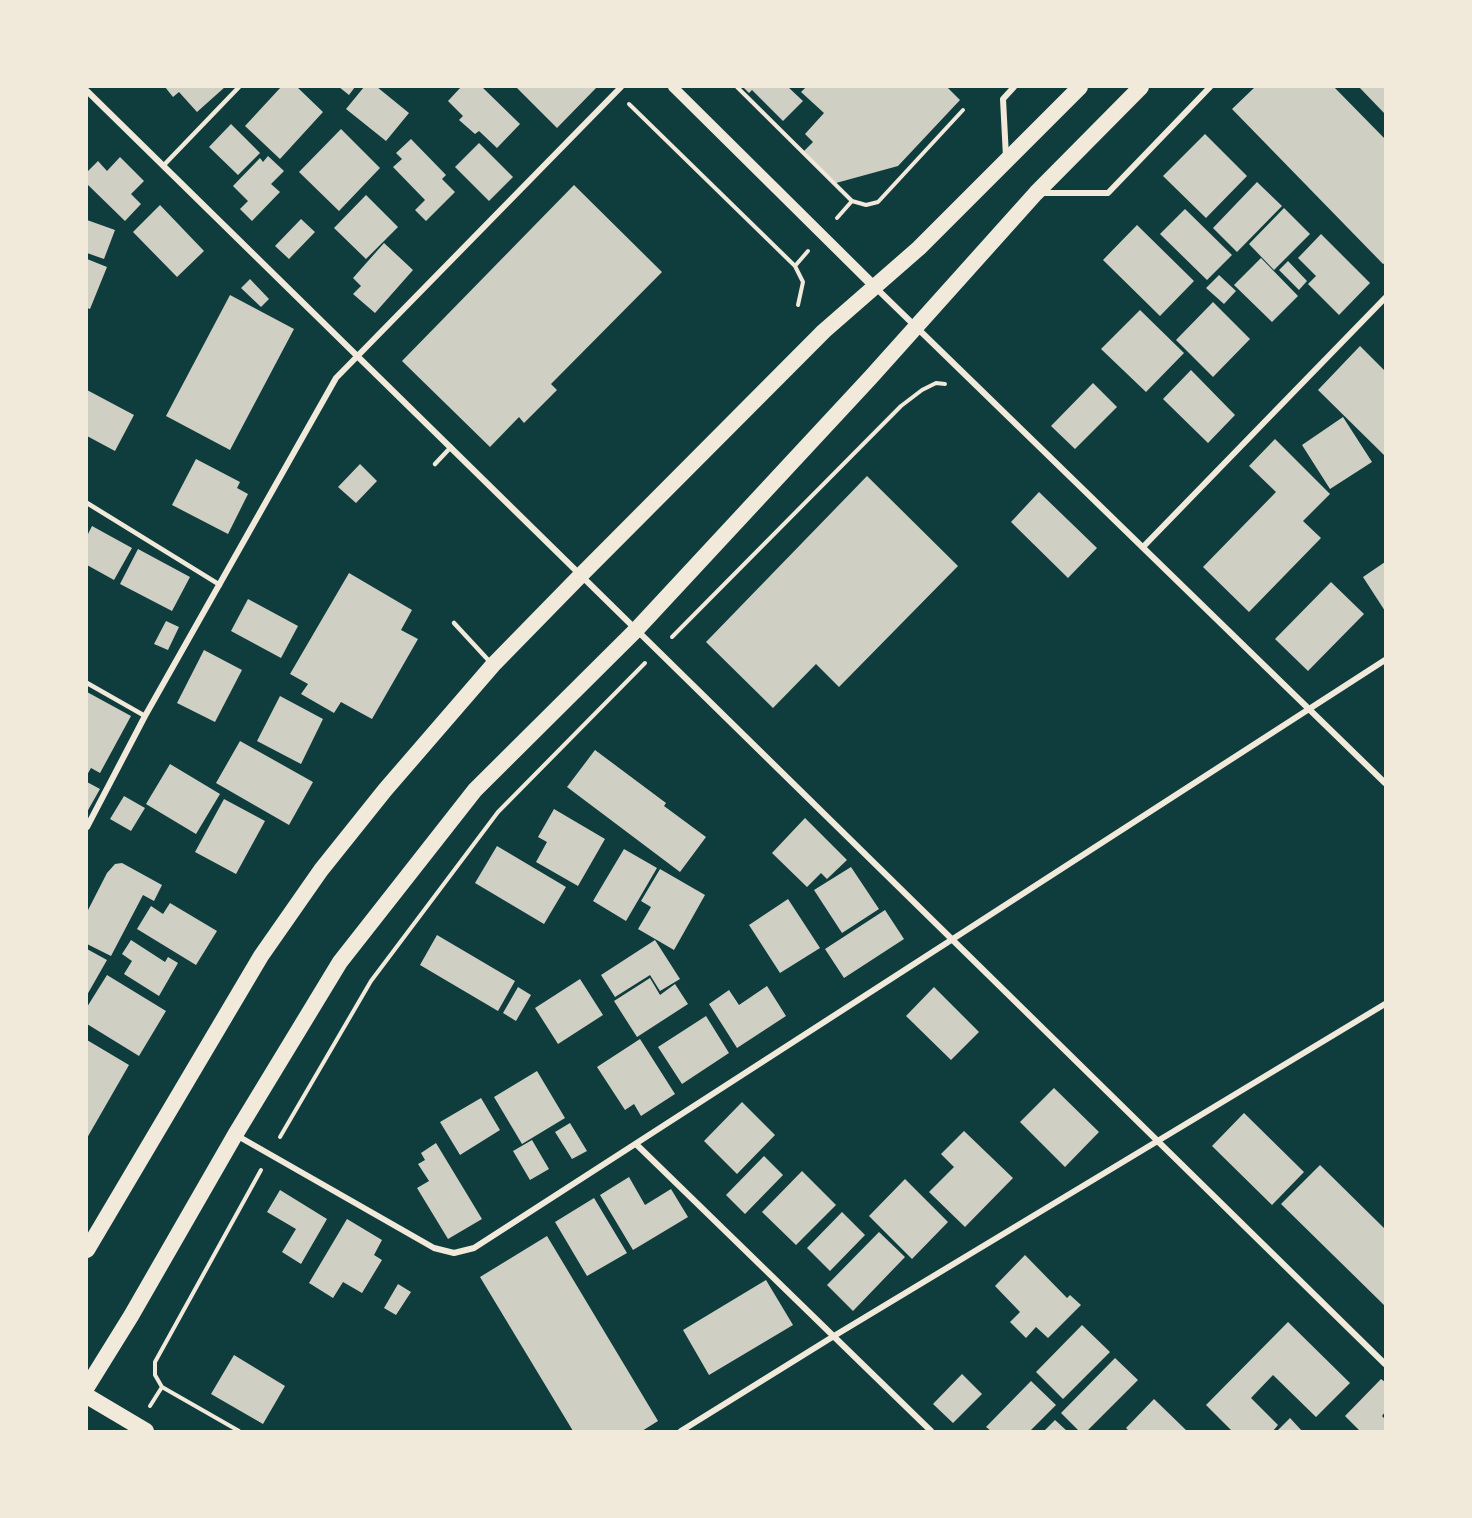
<!DOCTYPE html>
<style>
body{margin:0}
#map{position:relative;width:1472px;height:1518px;overflow:hidden;background:#0f3d3e;font-family:Ubuntu,sans-serif}
canvas{display:block}
.frame{position:absolute;inset:0;border:88px solid #f1e9da;pointer-events:none}
</style>
<div id="map">
<canvas width="1472" height="1518"></canvas>
<div class="frame"></div>
</div>
<script>
const ctx = document.querySelector('canvas').getContext('2d');
ctx.lineJoin = 'round';
function fill(path, color) {
  ctx.fillStyle = color;
  ctx.fill(path, 'evenodd');
}
function toPath(rows) {
  const path = new Path2D();
  for (const r of rows) {
    path.moveTo(r[0], r[1]);
    for (let i = 2; i < r.length; i += 2) path.lineTo(r[i], r[i + 1]);
  }
  return path;
}
function stroke(path, color, width, dash) {
  ctx.strokeStyle = color;
  ctx.lineWidth = width;
  ctx.lineCap = dash ? 'butt' : 'round';
  ctx.setLineDash(dash || []);
  ctx.stroke(path);
}
fill(toPath([
 [165,87,225,87,197,112,179,92,173,97],
 [281,87,297,87,323,112,280,159,245,126],
 [339,87,355,87,349,95],
 [364,87,377,87,409,113,386,141,346,109],
 [461,87,482,87,520,124,497,148,479,131,475,134,459,120,463,116,448,101],
 [516,87,597,87,557,128],
 [743,87,788,87,803,101,783,121,752,90,749,93],
 [806,87,947,87,960,100,898,166,836,183,803,152,813,142,805,134,824,113,801,92],
 [1255,87,1334,87,1385,139,1385,263,1383,264,1232,109],
 [1359,87,1385,87,1385,114],
 [231,124,260,153,238,175,209,147],
 [341,129,380,168,339,211,299,172],
 [1205,134,1247,176,1206,218,1163,176],
 [411,139,446,175,442,179,455,192,426,221,415,210,425,200,393,167,402,159,396,153],
 [479,143,513,177,489,201,455,167],
 [268,156,284,171,271,184,280,192,252,221,240,209,248,201,233,186,260,158,263,162],
 [120,157,144,181,131,194,141,204,125,221,87,184,87,172,98,161,107,171],
 [1257,182,1282,206,1237,252,1213,228],
 [574,185,662,272,551,384,557,390,524,423,519,417,490,447,402,361],
 [366,195,398,227,366,259,334,228],
 [160,205,204,251,177,277,133,232],
 [1284,208,1310,234,1274,270,1249,244],
 [1185,209,1232,255,1207,280,1160,234],
 [301,219,315,232,289,259,275,246],
 [87,220,115,230,104,259,87,253],
 [1137,225,1194,281,1160,316,1103,260],
 [1321,234,1370,283,1339,315,1308,284,1316,276,1298,258],
 [384,243,413,270,375,313,353,294,361,286,353,278],
 [1261,258,1298,296,1272,322,1234,285],
 [87,259,107,267,90,309,87,308],
 [1288,261,1307,281,1299,290,1279,270],
 [1219,275,1236,291,1224,304,1206,288],
 [250,279,269,299,261,307,241,288],
 [230,295,294,329,230,450,166,416],
 [1213,302,1250,339,1213,377,1176,340],
 [1140,310,1184,353,1146,392,1101,349],
 [1360,346,1385,371,1385,456,1318,390],
 [1191,370,1235,415,1208,443,1163,399],
 [1093,383,1117,407,1075,449,1051,426],
 [87,390,134,415,115,451,87,436],
 [1343,417,1372,462,1330,489,1302,445],
 [1275,439,1330,494,1303,521,1321,538,1249,612,1203,567,1276,492,1249,466],
 [196,459,240,482,237,488,248,494,228,534,172,505],
 [360,464,377,481,356,503,338,487],
 [867,476,958,566,839,687,816,664,773,708,706,642],
 [1039,492,1097,548,1068,578,1011,522],
 [92,526,132,548,114,580,87,565,87,536],
 [138,549,190,577,172,611,120,584],
 [1385,562,1385,611,1363,577],
 [349,573,412,610,401,630,418,639,372,719,341,702,334,713,301,694,308,684,290,674],
 [1331,582,1364,614,1308,671,1275,639],
 [248,599,298,626,281,658,231,631],
 [166,621,179,627,168,650,154,644],
 [204,650,242,670,215,722,177,703],
 [87,692,131,716,100,773,91,768,87,775],
 [280,696,323,719,301,764,257,741],
 [240,741,313,782,289,825,216,783],
 [595,750,666,803,664,806,706,837,680,872,567,787],
 [170,764,220,794,196,834,146,804],
 [87,782,100,789,87,812],
 [124,796,145,808,131,831,110,819],
 [224,799,265,821,236,874,195,852],
 [554,809,605,839,578,886,536,862,547,842,538,837],
 [805,818,847,860,827,879,821,873,807,887,772,853],
 [497,846,566,887,544,924,475,883],
 [624,849,657,868,626,921,593,901],
 [122,863,162,885,154,901,143,895,111,956,87,944,87,912,107,873,115,864],
 [851,867,879,909,842,933,814,890],
 [660,869,705,895,674,950,638,929,651,907,641,901],
 [788,899,820,948,780,973,749,925],
 [170,903,217,931,196,965,137,929,151,906,163,914],
 [885,910,904,939,844,978,825,949],
 [437,935,515,981,498,1011,420,965],
 [131,940,165,962,168,957,178,963,159,996,124,974,132,961,122,954],
 [655,940,680,979,660,991,650,975,615,997,601,975],
 [87,949,107,960,87,995],
 [107,975,166,1011,139,1056,87,1024,87,1007],
 [650,978,660,995,675,984,688,1004,637,1037,614,1001],
 [580,979,603,1015,558,1044,535,1008],
 [767,986,786,1016,737,1048,709,1004,729,990,739,1005],
 [518,987,531,995,516,1021,503,1013],
 [934,987,979,1032,951,1060,906,1016],
 [706,1016,729,1053,682,1084,658,1047],
 [640,1039,675,1094,641,1116,634,1104,625,1110,597,1067],
 [87,1040,129,1065,87,1138],
 [537,1071,565,1118,522,1144,494,1097],
 [1054,1088,1099,1132,1065,1167,1020,1122],
 [481,1098,500,1130,460,1155,440,1122],
 [742,1102,775,1135,737,1174,704,1141],
 [1244,1113,1304,1172,1272,1205,1212,1146],
 [570,1123,587,1151,572,1159,555,1132],
 [964,1131,1013,1178,965,1227,929,1192,954,1167,941,1154],
 [532,1140,549,1169,530,1180,513,1151],
 [436,1143,482,1219,448,1239,417,1188,429,1181,418,1164,425,1160,421,1153],
 [764,1156,783,1175,745,1214,726,1195],
 [1320,1165,1385,1229,1385,1306,1281,1204],
 [802,1171,836,1205,796,1245,762,1212],
 [629,1177,645,1205,671,1189,688,1217,633,1250,600,1195],
 [905,1179,948,1222,912,1259,869,1216],
 [280,1190,327,1219,301,1264,282,1252,296,1229,267,1212],
 [594,1198,627,1253,587,1276,555,1222],
 [842,1212,865,1235,830,1271,807,1248],
 [347,1219,382,1240,374,1255,382,1260,362,1293,343,1282,333,1298,309,1283],
 [879,1232,905,1257,853,1311,827,1285],
 [547,1236,658,1421,642,1431,573,1431,480,1277],
 [1025,1255,1067,1298,1070,1295,1081,1305,1048,1338,1036,1327,1026,1338,1010,1322,1020,1312,995,1286],
 [766,1280,793,1325,709,1375,683,1330],
 [398,1284,411,1292,396,1315,384,1308],
 [1288,1322,1350,1383,1316,1417,1273,1375,1251,1398,1278,1425,1273,1431,1232,1431,1206,1405],
 [1082,1325,1110,1352,1063,1399,1036,1372],
 [234,1355,285,1386,263,1424,211,1394],
 [1115,1358,1138,1380,1087,1431,1079,1431,1061,1413],
 [962,1374,982,1394,953,1423,933,1404],
 [1381,1379,1385,1382,1385,1412,1382,1416,1385,1419,1385,1431,1360,1431,1345,1416],
 [1031,1381,1056,1405,1030,1431,991,1431,986,1427],
 [1154,1399,1187,1431,1129,1431,1126,1428],
 [1290,1418,1302,1431,1277,1431],
 [1055,1420,1067,1431,1044,1431]
]), '#cfcfc3');
stroke(toPath([
 [737,87,852,201,866,205,878,202,963,110],
 [629,104,795,266,803,282,798,305],
 [837,218,852,201],
 [795,266,808,251],
 [672,637,901,406,922,390,936,383,945,384],
 [280,1137,371,981,498,812,645,663],
 [150,1406,162,1387],
 [239,1431,162,1387,155,1375,155,1362,261,1170]
]), '#f1e9da', 4);
stroke(toPath([
 [163,166,239,87],
 [435,464,451,447],
 [87,503,220,585],
 [454,623,491,663],
 [87,683,145,716]
]), '#f1e9da', 4.5);
stroke(toPath([
 [87,91,1385,1364],
 [1006,157,1003,99,1014,87],
 [1040,193,1108,193,1210,87],
 [876,288,1385,783],
 [1143,547,1385,298],
 [87,827,145,716,336,378,621,87],
 [236,1135,434,1248,454,1253,474,1248,1385,660],
 [636,1144,931,1431],
 [681,1431,834,1336,1385,1004]
]), '#f1e9da', 6);
stroke(toPath([
 [673,87,874,286]
]), '#f1e9da', 10);
stroke(toPath([
 [87,1250,261,956,321,870,385,790,493,665,581,575,824,331,919,248,1080,87],
 [87,1387,131,1316,235,1135,340,962,475,790,636,630,871,377,1036,193,1141,87],
 [87,1396,146,1431]
]), '#f1e9da', 16);
</script>
